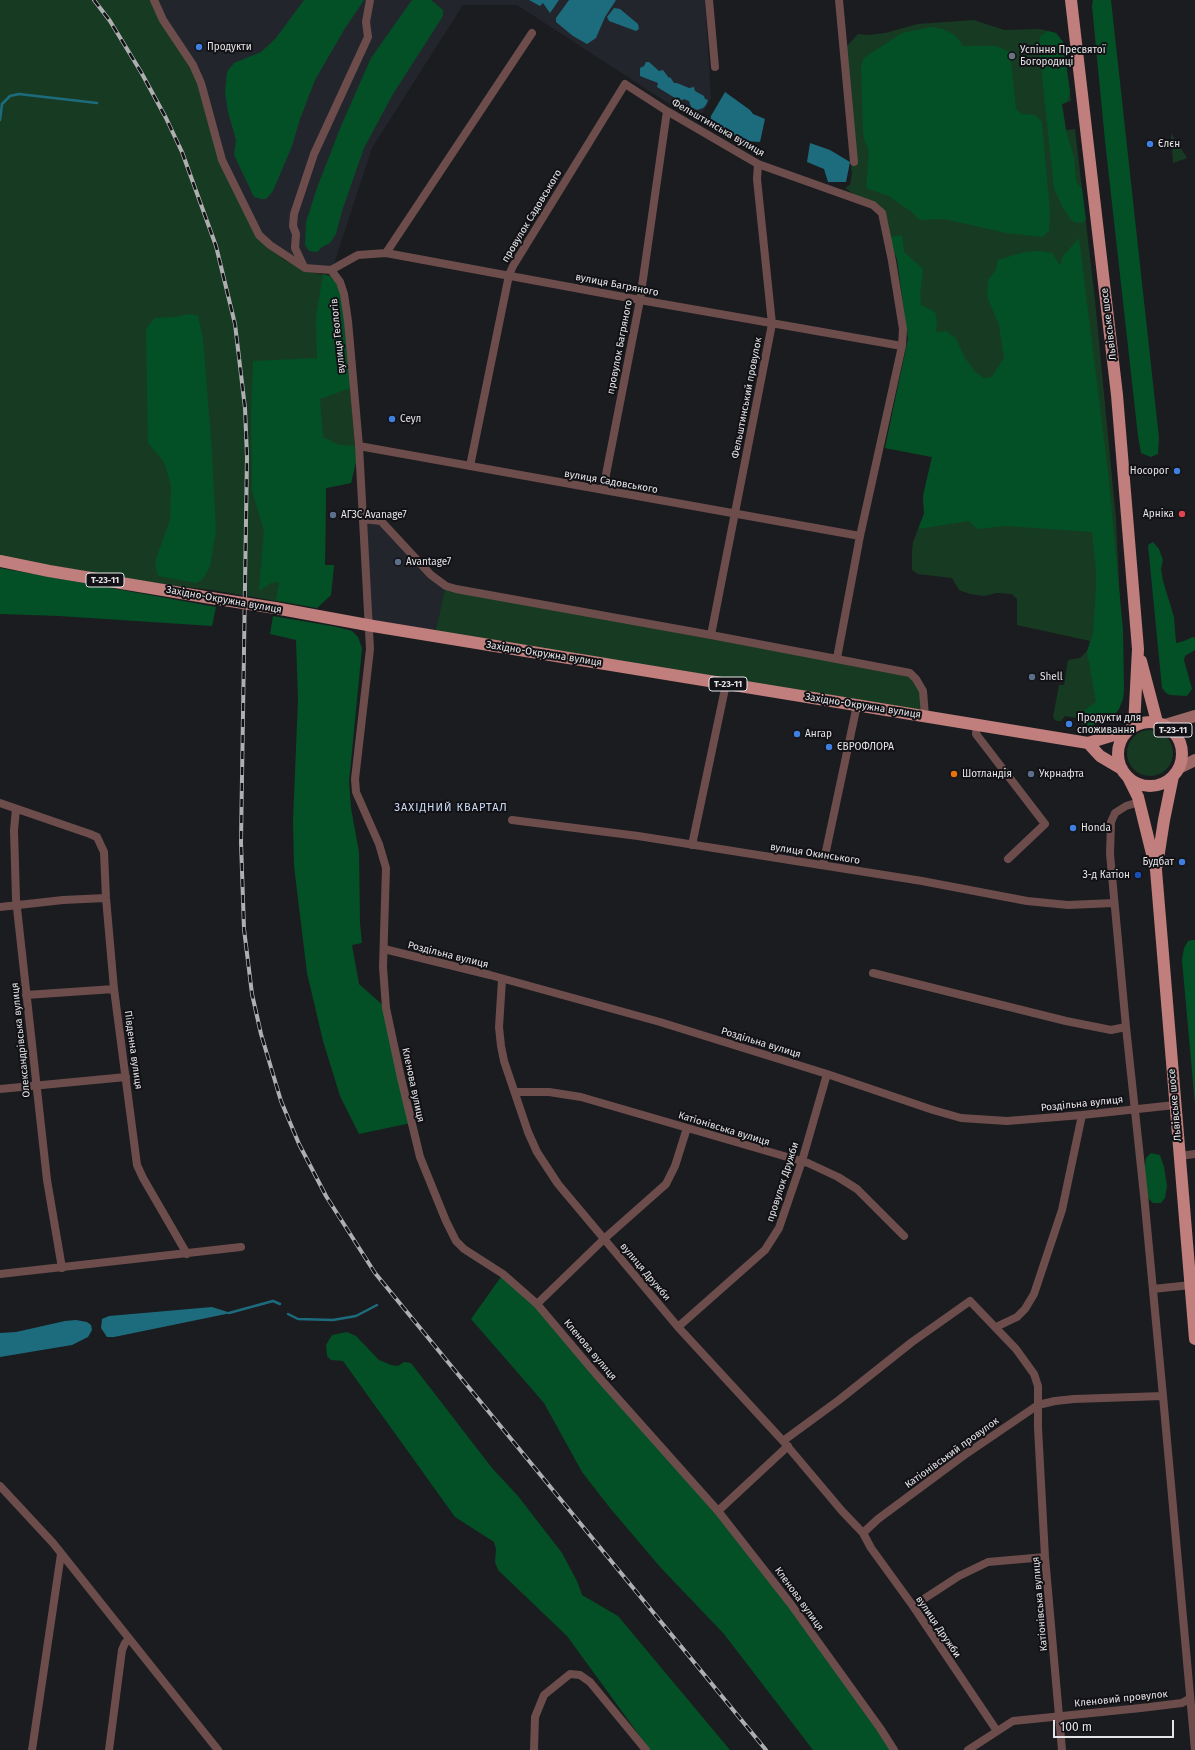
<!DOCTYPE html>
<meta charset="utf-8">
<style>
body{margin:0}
#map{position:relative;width:1195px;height:1750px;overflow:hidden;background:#1b1c1f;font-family:"Fira Sans",sans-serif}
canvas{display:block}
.scale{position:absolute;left:1053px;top:1720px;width:121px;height:18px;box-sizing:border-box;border:2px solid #e5e5e8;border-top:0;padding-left:5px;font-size:12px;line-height:14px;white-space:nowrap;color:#e5e5e8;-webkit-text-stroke:3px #121216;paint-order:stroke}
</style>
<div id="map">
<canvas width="1195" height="1750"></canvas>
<div class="scale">100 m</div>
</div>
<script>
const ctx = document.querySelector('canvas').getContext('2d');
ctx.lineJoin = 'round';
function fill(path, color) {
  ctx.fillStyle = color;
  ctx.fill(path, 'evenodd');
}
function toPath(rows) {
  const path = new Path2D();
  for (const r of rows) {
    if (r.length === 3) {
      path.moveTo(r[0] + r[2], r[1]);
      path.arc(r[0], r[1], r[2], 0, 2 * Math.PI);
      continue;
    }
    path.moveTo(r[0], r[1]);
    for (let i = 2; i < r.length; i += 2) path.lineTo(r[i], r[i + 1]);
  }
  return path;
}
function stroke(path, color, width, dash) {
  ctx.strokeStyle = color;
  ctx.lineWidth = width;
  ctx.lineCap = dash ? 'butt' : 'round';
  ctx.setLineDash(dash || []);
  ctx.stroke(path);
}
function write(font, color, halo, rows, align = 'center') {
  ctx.font = font + ' "Fira Sans",sans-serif';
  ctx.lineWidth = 4;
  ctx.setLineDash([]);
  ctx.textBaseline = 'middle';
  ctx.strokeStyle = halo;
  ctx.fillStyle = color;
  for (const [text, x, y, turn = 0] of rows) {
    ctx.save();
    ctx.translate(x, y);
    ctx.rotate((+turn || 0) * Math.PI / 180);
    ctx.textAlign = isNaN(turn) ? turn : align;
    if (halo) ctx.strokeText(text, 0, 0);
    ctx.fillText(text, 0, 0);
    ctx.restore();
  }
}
fill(toPath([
 [157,0,705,0,711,98,697,122,517,5,463,5,372,148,333,267,306,265,286,254,261,233,225,159],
 [366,523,379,524,445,589,435,633,371,622]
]), '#23252d');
fill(toPath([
 [0,0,151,0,190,67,198,84,219,161,256,237,283,259,304,271,330,276,345,322,356,462,351,483,326,488,325,565,334,565,331,595,317,608,212,590,134,581,0,557],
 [974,20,1004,30,1040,29,1056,33,1063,42,1071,101,1062,104,1066,130,1075,129,1095,300,1116,519,1123,665,1124,691,1119,709,1112,718,1091,727,1082,726,1083,719,1065,716,1061,721,1057,721,1055,720,1053,717,1059,685,1064,685,1068,660,1080,658,1088,650,1090,641,1017,625,1017,599,1012,594,997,593,984,596,970,594,959,590,952,578,918,574,912,570,912,552,913,542,924,514,923,496,932,457,885,448,908,339,897,259,893,251,886,217,845,188,850,185,852,173,851,168,856,151,846,47,858,34,869,35,885,33,918,24],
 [1171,133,1187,158,1173,163],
 [445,589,899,674,908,676,914,681,920,692,921,712,435,633],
 [1150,753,23]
]), '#173b22');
fill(toPath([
 [304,0,364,0,344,30,315,80,300,119,292,146,273,191,266,199,261,199,254,197,234,155,236,140,228,112,225,92,227,72,234,63,261,52,276,38],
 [412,0,431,0,443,10,443,16,393,94,364,148,342,211,336,234,330,243,322,247,317,252,309,251,305,245,306,222,317,188,341,126,371,58],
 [1093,0,1111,0,1159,438,1158,454,1151,457,1141,453,1138,436,1105,141,1092,6],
 [931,27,942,29,955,35,963,46,996,46,1010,52,1016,109,1022,114,1035,115,1042,122,1050,214,1049,231,1042,237,1006,233,944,219,919,220,913,213,889,196,866,188,869,151,865,142,863,132,861,66,864,58,902,33],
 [1047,31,1056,33,1063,42,1070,92,1067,102,1062,104,1066,131,1074,157,1076,181,1082,189,1086,220,1080,223,1072,221,1063,208,1054,189,1039,47,1040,37],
 [902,235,904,252,923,269,920,294,921,305,935,312,937,321,936,332,946,331,956,339,965,358,976,373,984,378,992,377,1004,358,999,325,987,296,988,280,996,270,998,260,1024,252,1040,251,1052,253,1060,265,1063,256,1079,238,1108,472,1123,630,1124,691,1123,699,1119,709,1112,718,1091,727,1082,726,1085,710,1096,702,1087,651,1093,634,1096,588,1096,569,1092,532,1005,526,977,529,969,521,918,529,924,514,923,496,932,457,885,448,908,339,897,259,889,237],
 [323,274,330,276,336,282,341,295,345,322,351,388,320,399,323,437,339,445,355,446,356,462,351,483,326,488,325,565,334,565,331,595,317,608,276,600,279,582,271,583,259,591,264,531,252,491,251,414,253,361,317,358,316,318],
 [189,314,198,316,203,339,212,452,216,531,210,567,203,579,196,583,158,576,155,562,170,520,171,485,164,462,148,443,146,329,155,318,175,317],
 [1153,542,1159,549,1163,560,1161,569,1163,581,1174,617,1176,643,1184,641,1193,637,1195,638,1195,650,1185,656,1184,660,1192,689,1187,696,1170,695,1166,693,1162,688,1148,545],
 [0,568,216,607,212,626,59,616,0,614],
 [273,616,337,627,352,631,358,637,362,648,349,782,351,808,359,852,360,923,362,943,352,945,359,984,386,1008,411,1123,359,1134,340,1096,323,1041,307,973,294,866,293,821,298,699,296,640,270,634],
 [1192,940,1195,940,1195,1105,1182,960,1184,948,1188,941],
 [1151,1153,1160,1155,1164,1167,1167,1186,1165,1198,1161,1203,1153,1203,1147,1197,1144,1174,1146,1158],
 [503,1274,537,1304,718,1511,894,1750,813,1750,724,1634,661,1568,610,1508,582,1472,544,1403,471,1319],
 [347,1332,356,1336,379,1360,391,1365,398,1366,404,1362,411,1363,492,1468,518,1496,562,1553,577,1581,582,1595,618,1616,730,1750,650,1750,567,1636,498,1570,495,1562,496,1549,494,1542,455,1517,343,1361,331,1360,327,1356,326,1345,332,1335]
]), '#035026');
fill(toPath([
 [529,0,559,0,550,13,543,3,540,6],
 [569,0,616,0,605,17,596,38,587,44,573,36,556,22,556,18],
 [614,8,620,9,638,24,639,29,636,31,609,21,607,17],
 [646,62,649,62,659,71,663,70,669,78,670,77,674,83,677,83,689,88,694,87,695,91,704,96,705,99,708,100,706,105,703,108,697,110,691,107,689,101,684,99,680,101,657,87,658,83,640,76,640,68,644,66],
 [725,92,750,110,753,114,765,119,760,142,746,141,731,134,710,122,711,116],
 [810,143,830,150,850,162,846,182,828,182,824,169,807,162],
 [212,1307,231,1313,114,1337,107,1337,101,1328,102,1319,109,1316],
 [76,1320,87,1322,91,1325,92,1330,88,1337,72,1345,0,1357,0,1333,16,1332,65,1321]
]), '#1d6c7e');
stroke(toPath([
 [0,120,2,104,10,96,19,94,97,103],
 [229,1313,273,1301,280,1304],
 [288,1314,298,1319,333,1320,356,1316,377,1305]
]), '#1d6c7e', 2.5);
stroke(toPath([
 [154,0,163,20,193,65,201,83,222,160,259,235,270,245,305,268,331,270,340,282,344,294,348,321,359,446,370,649,355,779,356,792,379,844,386,868,383,967,386,1008,401,1078,420,1157,446,1221,456,1241,464,1249,503,1274,537,1304,596,1374,718,1511,790,1603,880,1728,894,1750],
 [709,0,715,67],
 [839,0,854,162],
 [386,253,532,33],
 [304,267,295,248,296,234,293,226,294,214,314,154,368,37,366,22,370,0],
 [331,270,358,255,386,253,640,300,902,346],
 [359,446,860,536],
 [470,466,509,275,513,266,625,84,667,111,758,164,873,205,882,213,892,261,903,329,902,346,860,536,837,658],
 [603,490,640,300,667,111],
 [363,519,381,521,431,575,446,586,456,589,711,635,910,673,916,679,923,691,925,716],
 [711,635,772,324,757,179,758,164],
 [977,725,976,734,1045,824,1008,859],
 [1139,802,1126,806,1115,813,1111,822,1110,854,1126,1027,1144,1195,1163,1396,1195,1750],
 [0,803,90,834,97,837,104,852,106,898,114,989,137,1165,143,1178,187,1254],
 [16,809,14,830,16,899,47,1180,62,1268],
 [512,820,638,836,922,881,1027,901,1068,905,1114,903],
 [692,845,726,684],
 [823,865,857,705],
 [0,907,63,900,106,898],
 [384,949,490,975,660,1022,827,1074,933,1110,961,1118,1007,1121,1082,1115,1175,1105],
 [873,973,1066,1021,1111,1030,1126,1027],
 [502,980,499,1027,501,1046,504,1061,528,1132,537,1152,558,1184,678,1327,783,1441,842,1511,863,1533,878,1519,963,1456,1038,1405,1038,1386,1034,1374,1016,1349,970,1301,912,1342,839,1400,783,1441],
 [26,995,114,989],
 [0,1089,126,1077],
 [515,1092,549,1092,581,1097,808,1163,838,1177,857,1189,904,1236],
 [1180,1156,1195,1154],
 [0,1274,241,1247],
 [1153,1289,1191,1285],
 [537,1304,604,1239,666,1184,675,1166,687,1128],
 [678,1327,765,1250,779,1228,802,1161,827,1074],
 [996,1327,1017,1317,1025,1309,1034,1294,1062,1210,1082,1115],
 [0,1486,53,1543,218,1750],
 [718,1511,788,1446],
 [863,1533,871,1548,913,1606,997,1731],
 [913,1606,959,1576,988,1562,1045,1557],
 [32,1750,61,1554],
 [109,1750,122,1650,125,1643,129,1639],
 [534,1750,535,1717,544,1695,570,1674,580,1675,590,1682,646,1750],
 [968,1750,1013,1721,1141,1708,1182,1703,1189,1699],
 [1062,1750,1045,1557,1038,1428,1038,1405,1055,1401,1074,1399,1163,1396]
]), '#6d4d4c', 8);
stroke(toPath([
 [1165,725,1195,716],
 [1179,768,1195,760]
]), '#9c6967', 12);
stroke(toPath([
 [1071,0,1117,395,1138,649,1134,726],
 [0,561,49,571,211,598],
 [275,608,373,626,1088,743,1127,731],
 [1141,661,1157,722],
 [1150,754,32],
 [1088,743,1100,756,1122,769],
 [1128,777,1138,797,1156,870,1195,1339],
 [1157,865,1164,820,1173,776]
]), '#c07e7c', 12);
const rail = toPath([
 [94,0,110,21,141,72,166,118,182,152,216,246,235,324,245,408,247,457,241,842,244,929,252,994,261,1034,281,1101,299,1144,326,1196,375,1273,766,1750]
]);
stroke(rail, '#afafb2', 4);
stroke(rail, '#121216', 2.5, [8]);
stroke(toPath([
 [211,598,275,608]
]), '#c07e7c', 12);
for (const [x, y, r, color] of [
 [199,47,4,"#3f7fe0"],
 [1012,56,4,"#6b7280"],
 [1150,144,4,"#3f7fe0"],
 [392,419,4,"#3f7fe0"],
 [1177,471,4,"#3f7fe0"],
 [1182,514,4,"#e0444e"],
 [333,515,4,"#5c6f8a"],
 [398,562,4,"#5c6f8a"],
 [1032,677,4,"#5c6f8a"],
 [1069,724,4,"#3f7fe0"],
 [797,734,4,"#3f7fe0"],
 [829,747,4,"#3f7fe0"],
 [954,774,4,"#e8710a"],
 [1031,774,4,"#5c6f8a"],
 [1073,828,4,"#3f7fe0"],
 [1182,862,4,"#3f7fe0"],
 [1138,875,4,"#1a4fb4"]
]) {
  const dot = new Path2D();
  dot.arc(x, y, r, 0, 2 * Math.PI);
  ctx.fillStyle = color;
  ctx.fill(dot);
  stroke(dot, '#121216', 1.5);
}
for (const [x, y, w] of [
 [105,580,38],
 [728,684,38],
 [1173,730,38]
]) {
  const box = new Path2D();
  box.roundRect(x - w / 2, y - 7, w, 14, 3);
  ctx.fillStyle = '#121216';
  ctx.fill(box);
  stroke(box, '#e5e5e8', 1);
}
write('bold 9px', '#e5e5e8', null, [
 ["Т-23-11",105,580],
 ["Т-23-11",728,684],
 ["Т-23-11",1173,730]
]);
write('10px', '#e5e5e8', '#121216', [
 ["Продукти",207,47],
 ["Успіння Пресвятої",1020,50],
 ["Богородиці",1020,62],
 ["Єлєн",1158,144],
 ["Сеул",400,419],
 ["Носорог",1169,471,"right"],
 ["Арніка",1174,514,"right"],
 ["АГЗС Avanage7",341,515],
 ["Avantage7",406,562],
 ["Shell",1040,677],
 ["Продукти для",1077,718],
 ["споживання",1077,730],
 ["Ангар",805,734],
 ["ЄВРОФЛОРА",837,747],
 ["Шотландія",962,774],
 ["Укрнафта",1039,774],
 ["Honda",1081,828],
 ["Будбат",1174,862,"right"],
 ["З-д Катіон",1130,875,"right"]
], 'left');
write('10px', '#e5e5e8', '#121216', [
 ["Фельштинська вулиця",718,128,30],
 ["провулок Садовського",532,216,-59],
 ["вулиця Багряного",617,285,11],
 ["Львівське шосе",1109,324,-97],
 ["вулиця Геологів",338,336,-96],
 ["провулок Багряного",620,347,-79],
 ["Фельштинський провулок",747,398,-79],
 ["вулиця Садовського",611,482,10],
 ["Західно-Окружна вулиця",224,600,10],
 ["Західно-Окружна вулиця",544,654,9],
 ["Західно-Окружна вулиця",863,706,9],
 ["вулиця Окинського",815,854,9],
 ["Роздільна вулиця",448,955,14],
 ["Олександрівська вулиця",21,1040,-96],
 ["Роздільна вулиця",761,1043,17],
 ["Південна вулиця",133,1050,82],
 ["Кленова вулиця",413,1085,78],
 ["Роздільна вулиця",1082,1104,-6],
 ["Львівське шосе",1175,1105,-95],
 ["Катіонівська вулиця",724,1129,17],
 ["провулок Дружби",783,1182,-72],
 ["вулиця Дружби",645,1272,50],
 ["Кленова вулиця",590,1350,50],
 ["Катіонівський провулок",952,1453,-36],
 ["Кленова вулиця",799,1599,54],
 ["Катіонівська вулиця",1040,1604,-95],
 ["вулиця Дружби",938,1627,56],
 ["Кленовий провулок",1121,1699,-6]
]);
ctx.letterSpacing = '1px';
write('11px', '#cbdcf6', '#121216', [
 ["ЗАХІДНИЙ КВАРТАЛ",451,808]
]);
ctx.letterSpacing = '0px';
</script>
